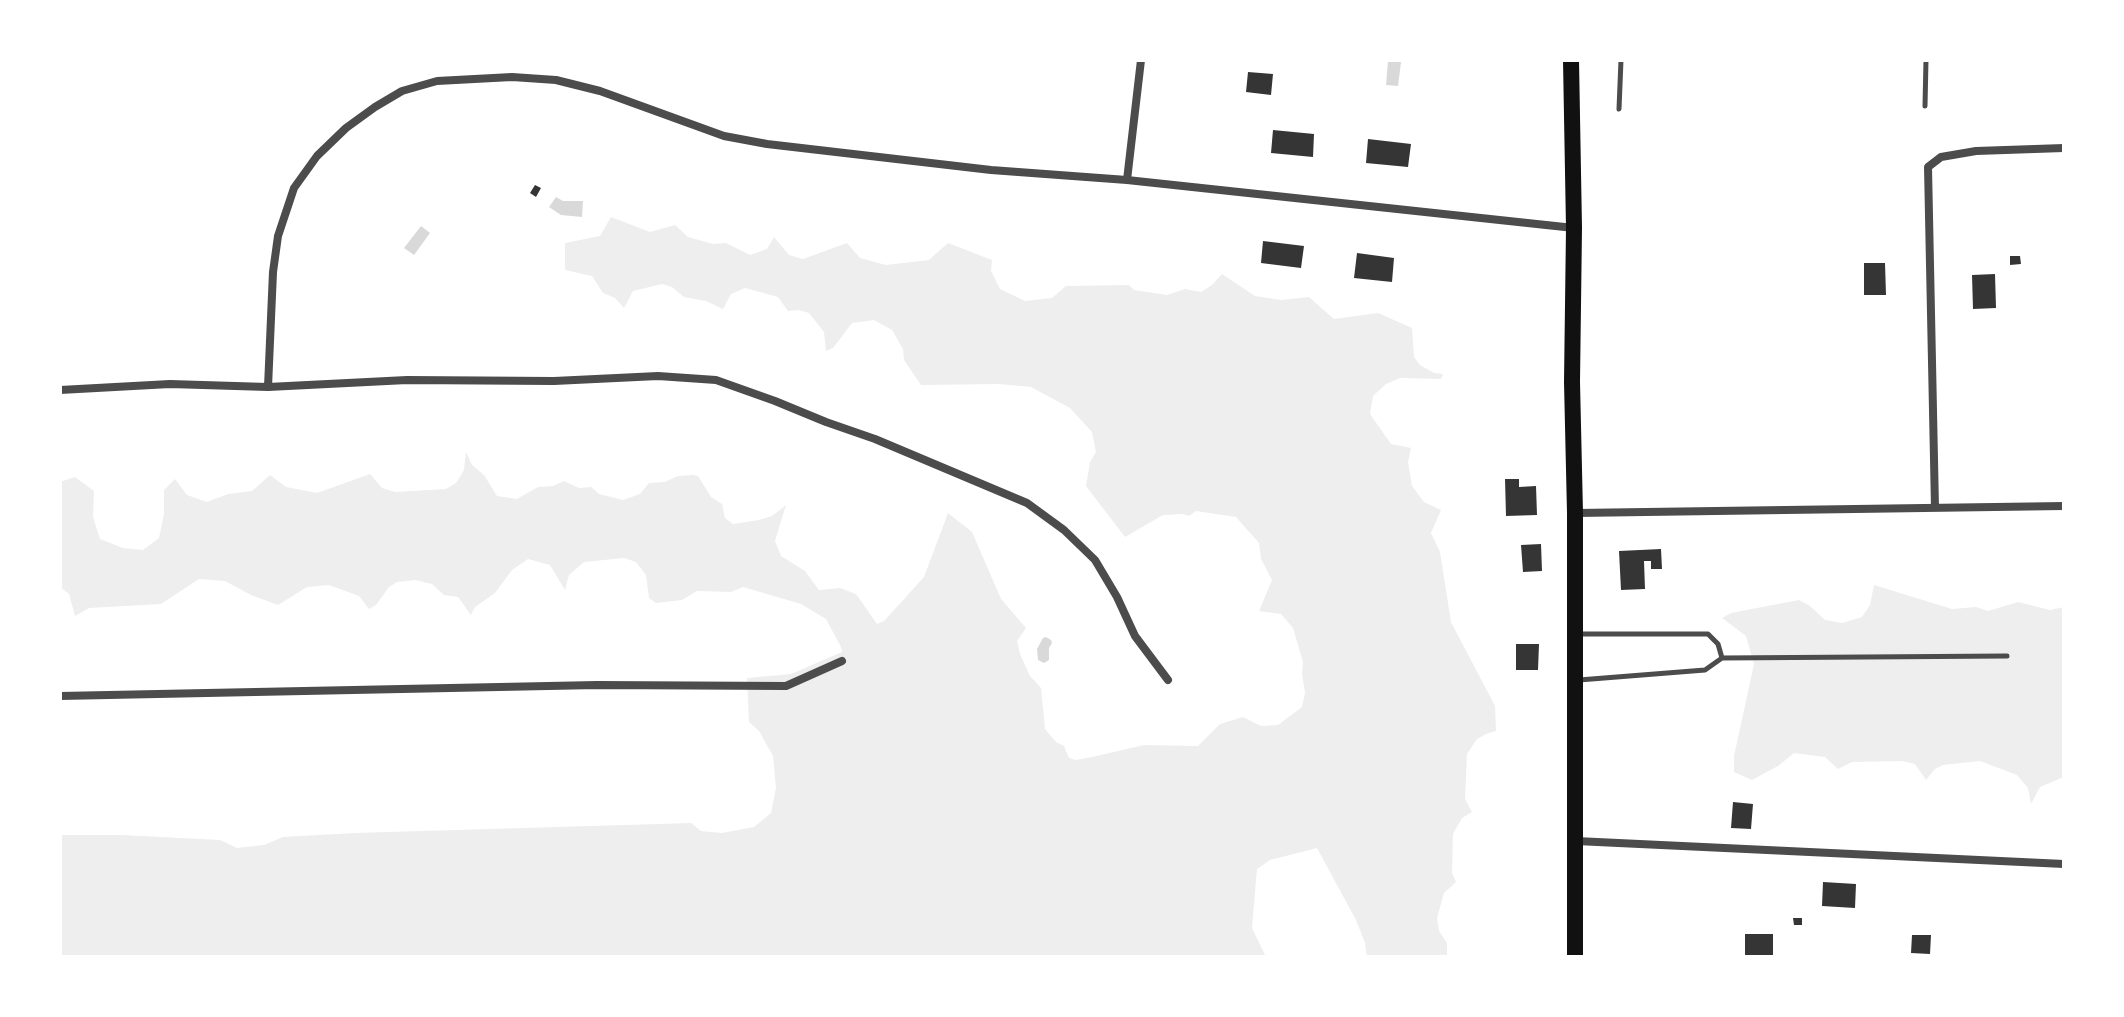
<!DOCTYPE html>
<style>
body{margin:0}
#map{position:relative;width:2124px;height:1017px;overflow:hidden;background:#fff;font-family:"Fira Sans Condensed",sans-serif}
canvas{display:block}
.frame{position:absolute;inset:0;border:62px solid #fff;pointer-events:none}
</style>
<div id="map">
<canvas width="2124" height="1017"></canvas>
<div class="frame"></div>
</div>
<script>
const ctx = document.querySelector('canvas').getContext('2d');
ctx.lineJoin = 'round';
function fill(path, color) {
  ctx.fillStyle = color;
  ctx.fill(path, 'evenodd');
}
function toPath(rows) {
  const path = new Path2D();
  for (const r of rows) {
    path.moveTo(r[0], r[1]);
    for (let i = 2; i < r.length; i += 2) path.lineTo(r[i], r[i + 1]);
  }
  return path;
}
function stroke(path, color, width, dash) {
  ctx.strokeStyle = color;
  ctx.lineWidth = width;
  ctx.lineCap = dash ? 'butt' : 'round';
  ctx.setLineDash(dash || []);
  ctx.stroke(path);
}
fill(toPath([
 [611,217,650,232,675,225,688,237,713,244,726,243,750,255,767,249,774,237,789,255,803,259,847,243,860,258,886,265,929,260,948,243,992,260,991,271,1000,289,1025,301,1052,298,1066,286,1129,285,1134,290,1167,295,1185,289,1201,292,1212,285,1222,274,1255,296,1281,300,1309,297,1334,319,1378,313,1412,328,1414,357,1420,365,1434,373,1443,374,1441,379,1400,378,1386,384,1373,396,1370,414,1391,444,1411,448,1408,462,1412,486,1424,502,1441,510,1431,533,1440,552,1451,622,1495,706,1496,731,1486,734,1477,739,1467,754,1465,799,1472,812,1462,818,1453,834,1452,873,1456,882,1444,893,1437,918,1439,931,1447,943,1447,957,1367,957,1365,943,1356,920,1317,848,1270,860,1257,869,1252,928,1266,957,60,957,60,835,122,835,220,840,237,848,264,845,283,837,355,833,691,823,701,831,722,833,754,827,771,813,776,788,773,756,759,731,749,722,747,678,791,674,842,652,841,647,826,619,801,604,743,587,731,592,697,591,682,600,656,603,649,598,646,575,636,562,624,558,584,562,569,575,565,590,550,565,528,559,512,570,495,593,475,607,471,615,458,597,444,595,432,584,415,580,397,582,389,587,376,605,369,609,359,596,329,585,307,587,278,605,251,595,225,581,199,579,161,604,89,608,75,616,69,594,60,587,60,482,75,477,94,491,93,517,100,539,123,548,143,550,159,538,164,514,164,490,175,479,187,495,207,502,228,494,252,491,270,475,286,487,317,493,370,474,382,488,395,492,446,489,456,483,464,470,466,452,472,465,484,475,497,496,517,499,538,487,553,486,564,481,579,488,591,487,599,494,623,500,640,494,649,483,665,482,678,476,693,475,698,476,711,497,722,504,725,518,733,524,759,520,772,516,786,505,775,541,781,556,805,571,819,590,840,588,856,594,877,624,884,621,924,577,948,513,972,532,1001,599,1026,628,1017,641,1020,654,1030,676,1041,688,1045,729,1056,742,1064,746,1069,758,1076,760,1092,757,1144,745,1198,746,1220,724,1243,717,1261,726,1278,725,1302,707,1305,693,1302,674,1303,662,1293,628,1281,614,1259,611,1272,580,1261,559,1259,543,1236,517,1196,511,1189,516,1183,514,1163,515,1125,537,1086,486,1090,462,1096,452,1092,432,1070,408,1031,387,999,384,921,385,904,360,903,349,892,330,874,320,852,323,833,348,826,351,824,332,809,313,799,310,788,311,778,297,745,288,731,294,723,309,706,301,684,297,672,287,662,284,633,291,624,308,615,298,603,293,592,276,565,270,565,243,600,236],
 [1874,585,1952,609,1976,607,1988,611,2018,602,2050,610,2064,607,2064,777,2040,787,2031,804,2028,788,2017,775,1980,761,1943,765,1935,769,1926,780,1915,764,1902,761,1852,762,1838,769,1825,757,1794,753,1778,766,1752,780,1734,772,1734,756,1754,664,1746,636,1722,618,1731,613,1799,600,1810,606,1825,620,1842,623,1862,617,1870,605]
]), '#eee');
fill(toPath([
 [1388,61,1401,62,1398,86,1386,85],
 [556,197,563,201,583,201,582,217,561,215,549,207],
 [421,226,430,233,414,255,404,248],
 [1046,637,1051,640,1052,643,1049,648,1049,660,1044,663,1038,660,1037,649,1043,638]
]), '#d9d9d9');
fill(toPath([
 [1248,72,1273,74,1271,95,1246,92],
 [1273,130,1314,134,1313,157,1271,153],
 [1368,139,1411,144,1408,167,1366,163],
 [535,185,541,188,536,197,530,193],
 [1263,241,1304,246,1301,268,1261,263],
 [1357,253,1394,258,1392,282,1354,278],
 [2010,256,2020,256,2021,264,2010,265],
 [1864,263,1885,263,1886,295,1864,295],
 [1995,274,1996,308,1973,309,1972,275],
 [1505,479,1519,479,1519,487,1536,486,1537,515,1506,516],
 [1541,544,1542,571,1523,572,1521,545],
 [1661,549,1662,569,1651,569,1651,561,1644,561,1645,589,1621,590,1619,551],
 [1516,644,1539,644,1538,670,1516,670],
 [1733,802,1753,804,1751,829,1731,828],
 [1823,882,1856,884,1855,908,1822,906],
 [1793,918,1802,918,1802,925,1794,925],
 [1745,934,1773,934,1773,957,1745,957],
 [1912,935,1931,935,1930,954,1911,953]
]), '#353535');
stroke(toPath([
 [1925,106,1926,60],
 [1619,109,1621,60],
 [1577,634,1708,634,1718,644,1722,658],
 [1579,680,1705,670,1722,658,2007,656]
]), '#4c4c4c', 5);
stroke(toPath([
 [1127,180,1141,60],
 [268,387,273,272,278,236,294,188,317,156,346,128,375,107,402,91,437,81,512,77,556,80,600,91,724,136,767,144,991,170,1127,180,1574,228],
 [60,390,170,384,268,387,407,380,554,381,658,376,716,380,775,401,826,422,875,439,1027,503,1064,530,1095,560,1117,597,1135,636,1168,680],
 [1935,508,1928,167,1941,157,1976,151,2064,148],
 [1576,513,2064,506],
 [60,696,597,685,786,686,842,661],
 [1576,841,2064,864]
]), '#4c4c4c', 8);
stroke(toPath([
 [1571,60,1574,228,1572,382,1575,513,1575,957]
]), '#111', 16);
</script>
